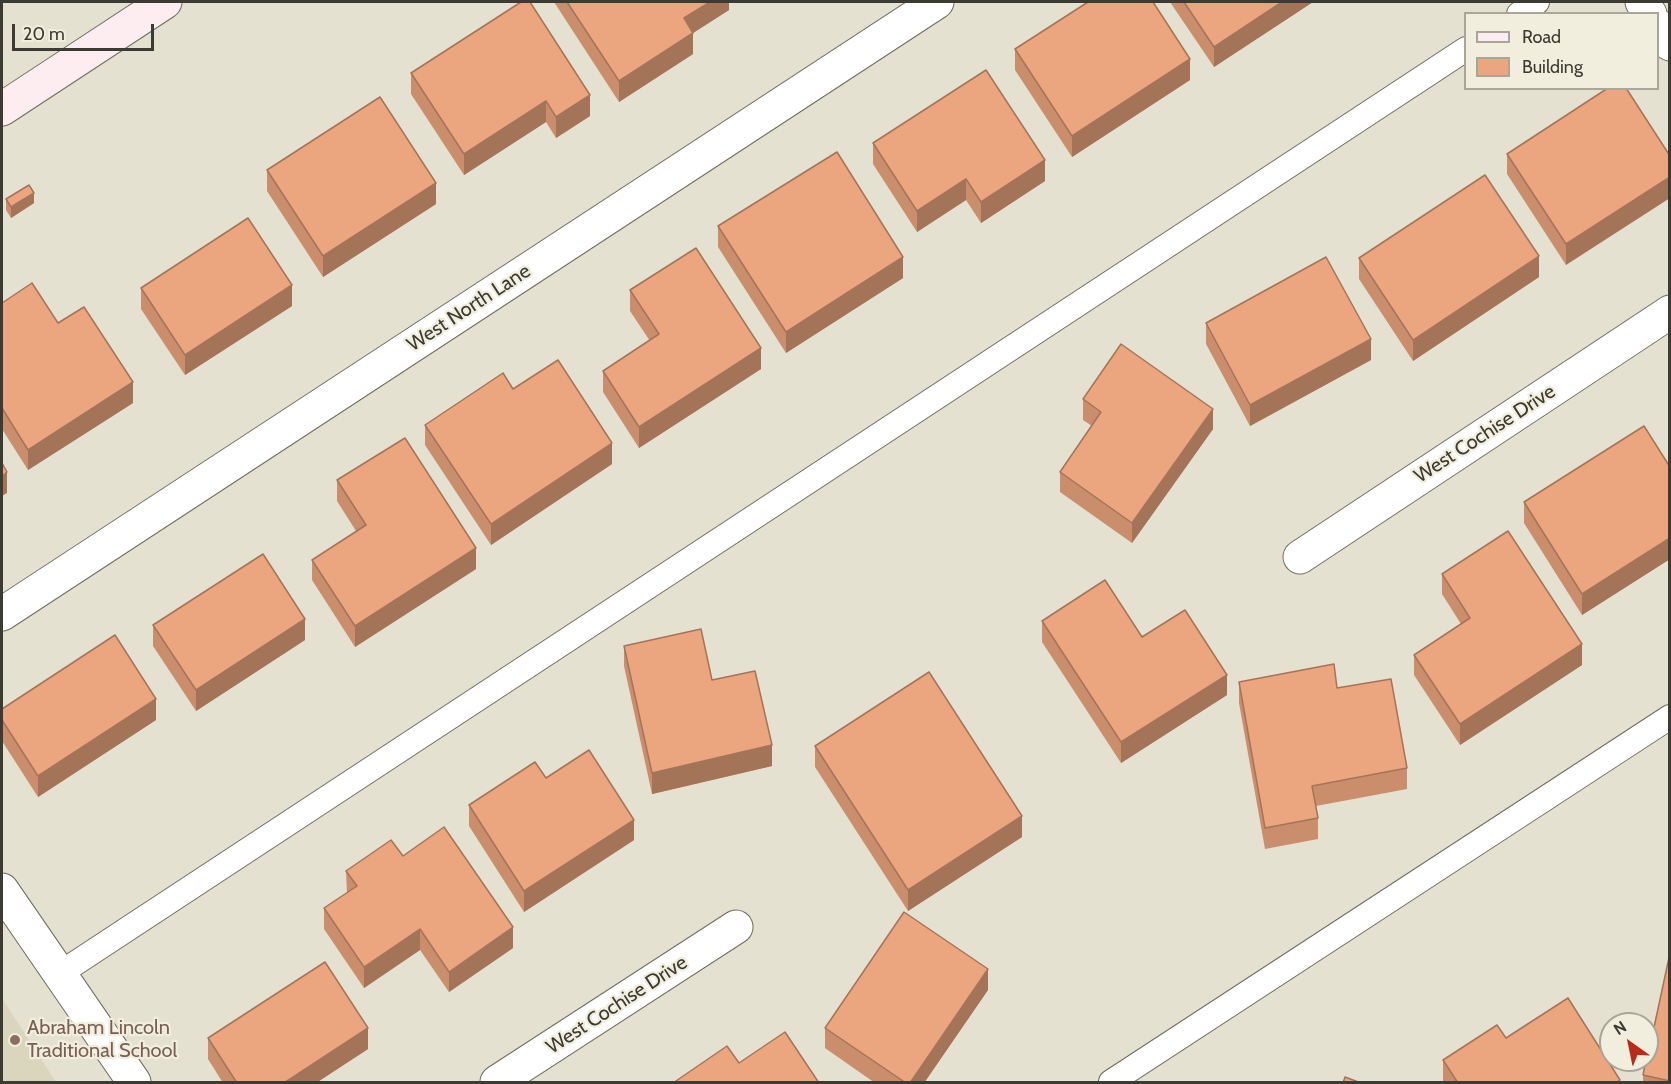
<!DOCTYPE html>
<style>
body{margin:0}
#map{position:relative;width:1671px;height:1084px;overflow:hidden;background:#e4e1d0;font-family:Cabin,sans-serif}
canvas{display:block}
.frame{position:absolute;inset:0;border:3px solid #3b3a33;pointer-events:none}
.legend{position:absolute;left:1464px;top:12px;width:195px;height:78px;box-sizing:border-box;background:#f1eedd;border:2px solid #a8a699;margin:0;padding:8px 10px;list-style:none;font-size:18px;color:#3b3a33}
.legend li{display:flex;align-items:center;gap:12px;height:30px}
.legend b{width:30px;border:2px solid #a8a699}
.north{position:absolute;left:1599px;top:1012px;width:60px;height:60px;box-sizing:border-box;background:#f1eedd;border:2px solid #a8a699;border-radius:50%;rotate:327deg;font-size:16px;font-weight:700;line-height:24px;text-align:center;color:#3b3a33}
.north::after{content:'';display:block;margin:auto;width:21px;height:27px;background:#b92c1a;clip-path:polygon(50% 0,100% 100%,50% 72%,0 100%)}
.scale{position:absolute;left:12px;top:24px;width:142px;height:27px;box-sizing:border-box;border:3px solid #3b3a33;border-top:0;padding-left:8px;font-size:18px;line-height:21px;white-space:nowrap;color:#3b3a33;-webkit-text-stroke:4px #f1eedd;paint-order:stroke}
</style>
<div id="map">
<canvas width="1671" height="1084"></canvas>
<div class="frame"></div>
<ul class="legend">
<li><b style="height:8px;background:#fdedf1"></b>Road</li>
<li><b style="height:16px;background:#eba57f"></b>Building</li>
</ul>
<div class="north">N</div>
<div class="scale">20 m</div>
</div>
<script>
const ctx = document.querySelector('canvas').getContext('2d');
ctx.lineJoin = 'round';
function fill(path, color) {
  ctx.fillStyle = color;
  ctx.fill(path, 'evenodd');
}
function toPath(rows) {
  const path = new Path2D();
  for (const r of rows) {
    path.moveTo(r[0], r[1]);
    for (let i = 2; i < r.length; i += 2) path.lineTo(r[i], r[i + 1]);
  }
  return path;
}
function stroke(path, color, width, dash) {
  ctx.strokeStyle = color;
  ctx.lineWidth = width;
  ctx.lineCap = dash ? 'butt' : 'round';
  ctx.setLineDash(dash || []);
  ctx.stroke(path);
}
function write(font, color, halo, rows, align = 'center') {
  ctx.font = font + ' Cabin,sans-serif';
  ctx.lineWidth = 4.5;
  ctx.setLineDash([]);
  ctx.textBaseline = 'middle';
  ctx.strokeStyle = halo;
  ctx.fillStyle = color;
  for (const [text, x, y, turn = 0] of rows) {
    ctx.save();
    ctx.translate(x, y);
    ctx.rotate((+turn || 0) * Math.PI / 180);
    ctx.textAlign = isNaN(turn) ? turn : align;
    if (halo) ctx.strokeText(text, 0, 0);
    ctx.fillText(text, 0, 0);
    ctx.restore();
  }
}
fill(toPath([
 [2,998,56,1082,2,1082]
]), '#dad6be');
const lane = toPath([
 [1519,14,1537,2],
 [59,974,1466,49],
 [1111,1082,1670,717]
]);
const street = toPath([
 [1642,2,1650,14],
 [1658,26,1670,44],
 [1300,557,1670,312],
 [2,614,937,2],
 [2,890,134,1082],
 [497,1082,736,927]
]);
const secondary = toPath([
 [2,109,165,2]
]);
stroke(lane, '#6f6d5e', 26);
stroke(street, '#6f6d5e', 35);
stroke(secondary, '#6f6d5e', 35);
stroke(lane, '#fff', 24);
stroke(street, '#fff', 33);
stroke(secondary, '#fdedf1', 33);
fill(toPath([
 [521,2,590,116,556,138,546,122,464,175,411,94,411,73],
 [554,2,729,2,729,10,693,33,693,54,619,102],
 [1170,2,1313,2,1214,67],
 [1015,49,1190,80,1072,157,1015,70],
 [873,143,1045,181,981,223,966,200,917,232,873,164],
 [1507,154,1670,156,1566,265,1507,174],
 [267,170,436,204,323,277,267,191],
 [6,199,34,203,11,218,6,210],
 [718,226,903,278,786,353,718,247],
 [1359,258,1539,277,1413,361,1359,279],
 [141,288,292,306,185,375,141,309],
 [630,290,761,369,639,448,603,392,603,371,650,341,630,311],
 [2,303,58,323,133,403,28,470,2,429],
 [1206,323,1371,360,1250,426,1206,344],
 [513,389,612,464,491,545,425,445,425,425],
 [1083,399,1213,429,1132,543,1060,492,1060,472,1092,426,1083,420],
 [1670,467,1670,559,1582,615,1524,523,1524,502],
 [337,480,476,569,355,647,312,580,312,560,356,531,337,501],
 [1442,574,1582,665,1460,745,1414,675,1414,655,1461,624,1442,594],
 [1042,621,1142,637,1227,695,1121,763,1042,642],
 [153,625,305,640,196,711,153,646],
 [624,646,712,680,772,766,652,794,624,666],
 [1239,682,1337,688,1407,768,1407,789,1316,806,1318,818,1318,839,1265,849,1239,703],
 [2,709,156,720,38,797,2,741],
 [815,746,1022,837,908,911,815,767],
 [546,778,634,840,524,912,469,826,469,805],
 [403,856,513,948,449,992,420,950,364,988,324,929,324,908,347,893,346,871],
 [1670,953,1670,1083,1643,1083,1643,1075],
 [988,990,924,1083,875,1083,825,1048,825,1028],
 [208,1038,368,1049,316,1083,223,1083,208,1059],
 [1506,1038,1620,1083,1444,1083,1443,1081,1443,1060]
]), '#ca8e6d');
fill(toPath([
 [710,2,729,2,729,10,693,33,693,54,619,102,619,81,684,18],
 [1282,2,1313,2,1214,67,1214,47],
 [1190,59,1190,80,1072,157,1072,136],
 [590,95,590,116,556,138,556,117],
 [546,101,546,122,464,175,464,154],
 [1045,160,1045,181,981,223,981,202],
 [1670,177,1670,198,1566,265,1566,244],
 [966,179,966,200,917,232,917,211],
 [436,183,436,204,323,277,323,256],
 [34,193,34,203,11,218,11,207],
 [1539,256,1539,277,1413,361,1413,340],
 [903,257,903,278,786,353,786,332],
 [292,285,292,306,185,375,185,355],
 [1371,339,1371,360,1250,426,1250,405],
 [761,348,761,369,639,448,639,427],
 [133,382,133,403,28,470,28,450],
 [1213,409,1213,429,1132,543,1132,523],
 [612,443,612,464,491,545,491,524],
 [7,472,7,493,2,496,2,476],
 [1670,538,1670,559,1582,615,1582,594],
 [476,548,476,569,355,647,355,626],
 [305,619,305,640,196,711,196,690],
 [1582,644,1582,665,1460,745,1460,724],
 [1227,675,1227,695,1121,763,1121,742],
 [156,699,156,720,38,797,38,776],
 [772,745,772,766,652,794,652,773],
 [1022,816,1022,837,908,911,908,890],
 [634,820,634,840,524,912,524,891],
 [513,927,513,948,449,992,449,972],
 [420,929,420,950,364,988,364,967],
 [988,969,988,990,924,1083,910,1083],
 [368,1028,368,1049,316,1083,284,1083]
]), '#a47459');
const building = toPath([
 [521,2,530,2,590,95,556,117,546,101,464,154,411,73,521,2],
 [567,2,710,2,684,18,693,33,619,81,567,2],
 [1088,2,1153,2,1190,59,1072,136,1015,49,1088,2],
 [1184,2,1282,2,1214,47,1184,2],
 [986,70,1045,160,981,202,966,179,917,211,873,143,986,70],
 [1608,88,1626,88,1670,156,1670,177,1566,244,1507,154,1608,88],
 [380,97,436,183,323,256,267,170,380,97],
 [837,152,903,257,786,332,718,226,837,152],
 [1485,175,1539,256,1413,340,1359,258,1485,175],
 [29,185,34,193,11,207,6,199,29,185],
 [248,218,292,285,185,355,141,288,248,218],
 [696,248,761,348,639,427,603,371,659,334,630,290,696,248],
 [1326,257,1371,339,1250,405,1206,323,1326,257],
 [32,283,58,323,84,307,133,382,28,450,2,408,2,303,32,283],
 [1121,344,1213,409,1132,523,1060,472,1101,412,1083,399,1121,344],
 [558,360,612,443,491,524,425,425,503,373,513,389,558,360],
 [1644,426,1670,467,1670,538,1582,594,1524,502,1644,426],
 [405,438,476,548,355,626,312,560,366,525,337,480,405,438],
 [2,463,7,472,2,476,2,463],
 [1508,531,1582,644,1460,724,1414,655,1470,618,1442,574,1508,531],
 [263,554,305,619,196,690,153,625,263,554],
 [1105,580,1142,637,1185,610,1227,675,1121,742,1042,621,1105,580],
 [701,629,712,680,755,671,772,745,652,773,624,646,701,629],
 [115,635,156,699,38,776,2,720,2,709,115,635],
 [1334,664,1337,688,1391,679,1407,768,1312,786,1318,818,1265,828,1239,682,1334,664],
 [929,672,1022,816,908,890,815,746,929,672],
 [589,750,634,820,524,891,469,805,535,762,546,778,589,750],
 [444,827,513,927,449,972,420,929,364,967,324,908,357,886,346,871,391,840,403,856,444,827],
 [904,912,988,969,910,1083,906,1083,825,1028,904,912],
 [1670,953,1670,1081,1643,1075,1646,1060,1647,1060,1670,953],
 [325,962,368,1028,284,1083,237,1083,208,1038,325,962],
 [1568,998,1620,1080,1616,1083,1458,1083,1443,1060,1497,1025,1506,1038,1568,998],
 [785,1032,819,1083,673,1083,727,1046,739,1063,785,1032],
 [1345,1077,1361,1083,1343,1083,1345,1077]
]);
fill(building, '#eba57f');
stroke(building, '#a47459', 1.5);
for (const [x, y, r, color] of [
 [15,1040,6,"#8d6e63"]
]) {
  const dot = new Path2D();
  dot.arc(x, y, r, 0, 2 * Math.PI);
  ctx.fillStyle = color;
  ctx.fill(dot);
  stroke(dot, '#f1eedd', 2);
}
write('20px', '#3b3a33', '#f1eedd', [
 ["West North Lane",469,308,-33],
 ["West Cochise Drive",1485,434,-33],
 ["West Cochise Drive",617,1005,-33]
]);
write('20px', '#785e54', '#f1eedd', [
 ["Abraham Lincoln",27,1028],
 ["Traditional School",27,1051]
], 'left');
</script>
